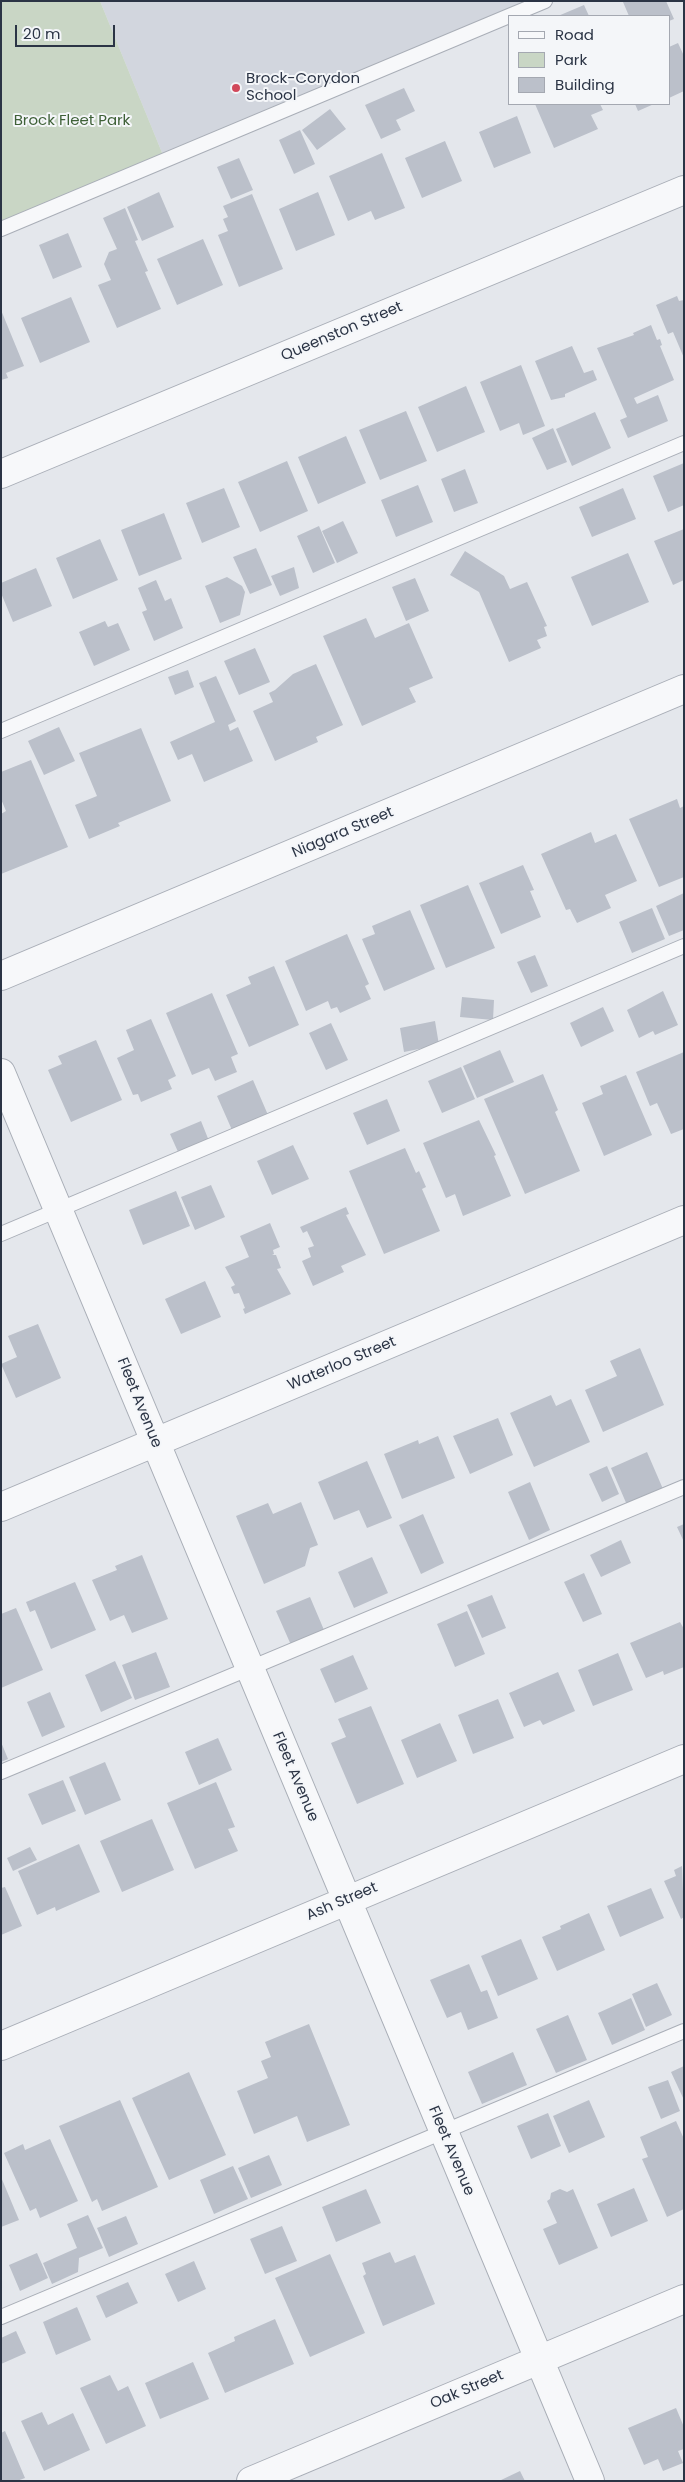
<!DOCTYPE html>
<style>
body{margin:0}
#map{position:relative;width:685px;height:2482px;overflow:hidden;background:#e4e7ec;font-family:Poppins,sans-serif}
canvas{display:block}
.frame{position:absolute;inset:0;border:2px solid #2b3445;pointer-events:none}
.legend{position:absolute;left:508px;top:15px;width:162px;height:90px;box-sizing:border-box;background:#f4f6f9;border:1px solid #a4a8b1;margin:0;padding:6px 9px;list-style:none;font-size:15px;color:#2b3445}
.legend li{display:flex;align-items:center;gap:10px;height:25px}
.legend b{width:25px;border:1px solid #a4a8b1}
.scale{position:absolute;left:15px;top:25px;width:100px;height:22px;box-sizing:border-box;border:2px solid #2b3445;border-top:0;padding-left:6px;font-size:15px;line-height:18px;white-space:nowrap;color:#2b3445;-webkit-text-stroke:4px #f4f6f9;paint-order:stroke}
</style>
<div id="map">
<canvas width="685" height="2482"></canvas>
<div class="frame"></div>
<ul class="legend">
<li><b style="height:6px;background:#f7f8fa"></b>Road</li>
<li><b style="height:14px;background:#c9d6c5"></b>Park</li>
<li><b style="height:14px;background:#bbc0ca"></b>Building</li>
</ul>
<div class="scale">20 m</div>
</div>
<script>
const ctx = document.querySelector('canvas').getContext('2d');
ctx.lineJoin = 'round';
function fill(path, color) {
  ctx.fillStyle = color;
  ctx.fill(path, 'evenodd');
}
function toPath(rows) {
  const path = new Path2D();
  for (const r of rows) {
    path.moveTo(r[0], r[1]);
    for (let i = 2; i < r.length; i += 2) path.lineTo(r[i], r[i + 1]);
  }
  return path;
}
function stroke(path, color, width, dash) {
  ctx.strokeStyle = color;
  ctx.lineWidth = width;
  ctx.lineCap = dash ? 'butt' : 'round';
  ctx.setLineDash(dash || []);
  ctx.stroke(path);
}
function write(font, color, halo, rows, align = 'center') {
  ctx.font = font + ' Poppins,sans-serif';
  ctx.lineWidth = 4;
  ctx.setLineDash([]);
  ctx.textBaseline = 'middle';
  ctx.strokeStyle = halo;
  ctx.fillStyle = color;
  for (const [text, x, y, turn = 0] of rows) {
    ctx.save();
    ctx.translate(x, y);
    ctx.rotate((+turn || 0) * Math.PI / 180);
    ctx.textAlign = isNaN(turn) ? turn : align;
    if (halo) ctx.strokeText(text, 0, 0);
    ctx.fillText(text, 0, 0);
    ctx.restore();
  }
}
fill(toPath([
 [100,1,545,1,165,160]
]), '#d2d6de');
fill(toPath([
 [1,1,100,1,165,160,1,229]
]), '#c9d6c5');
fill(toPath([
 [626,1,666,1,674,19,669,21,669,16,629,16,623,2],
 [584,5,589,16,558,16],
 [678,43,684,56,684,91,669,98,669,47],
 [404,88,415,111,396,120,401,130,381,139,365,105],
 [535,104,600,104,603,110,591,115,598,129,554,148],
 [635,104,654,104,638,111],
 [330,109,346,129,317,150,302,130],
 [517,116,531,153,494,168,479,132],
 [300,130,315,164,294,174,279,140],
 [445,141,462,181,422,198,405,158],
 [382,153,405,208,375,220,371,211,348,221,329,176],
 [239,158,253,190,231,199,217,167],
 [159,192,174,227,142,241,127,207],
 [318,192,335,235,296,251,279,209],
 [252,194,283,269,239,287,218,235,228,231,223,219,228,217,223,206],
 [125,208,138,240,135,241,148,271,145,272,161,309,117,328,98,285,111,280,104,264,109,252,117,249,103,218],
 [68,233,82,267,53,279,39,245],
 [203,239,223,285,177,305,157,259],
 [677,296,679,301,684,300,684,358,673,332,668,334,656,305],
 [71,297,90,342,40,363,21,318],
 [1,310,24,366,6,373,8,378,1,380],
 [651,325,657,340,660,339,662,345,660,346,674,380,634,398,637,404,658,395,668,421,628,438,620,420,627,417,597,348,634,335,633,333],
 [572,346,584,373,593,370,597,380,565,394,565,397,551,400,535,361],
 [521,365,545,426,523,435,519,423,500,431,480,382],
 [466,386,485,432,437,452,418,407],
 [406,411,427,461,380,480,359,430],
 [595,412,611,448,572,466,556,429],
 [553,428,567,462,547,470,532,438],
 [346,436,366,483,318,504,298,457],
 [287,461,308,511,260,532,238,482],
 [684,463,684,505,668,512,653,476],
 [465,469,478,503,454,512,441,479],
 [418,485,433,522,396,537,381,500],
 [224,488,240,527,202,543,186,503],
 [623,488,636,519,592,537,579,507],
 [164,513,182,559,139,576,121,530],
 [343,521,358,553,337,563,322,531],
 [319,526,335,563,313,573,297,536],
 [684,529,684,580,673,585,654,541],
 [100,539,118,580,73,599,56,558],
 [256,548,272,585,250,594,233,557],
 [465,551,504,576,510,589,527,582,547,626,544,627,547,636,537,640,541,648,509,662,479,592,450,575],
 [628,553,649,602,592,626,571,577],
 [294,567,299,588,280,596,271,576],
 [36,568,52,606,13,622,1,593,1,583],
 [227,577,242,586,245,592,240,615,220,623,205,586],
 [415,578,429,611,406,621,392,587],
 [156,580,165,601,171,598,183,628,154,641,142,612,147,610,138,588],
 [366,618,375,638,409,623,433,678,409,688,416,702,362,726,323,636],
 [105,621,108,627,118,623,130,650,94,666,79,632],
 [255,648,270,682,239,695,224,661],
 [316,664,343,725,316,737,318,742,275,761,253,711,273,702,269,693,275,690,293,674],
 [188,670,194,687,175,695,168,677],
 [216,676,236,721,228,725,230,731,238,727,253,761,204,782,192,754,178,760,170,742,215,722,199,683],
 [59,727,75,761,44,775,28,741],
 [141,728,171,801,118,823,120,826,89,839,75,805,97,796,79,753],
 [31,760,68,847,1,874,1,814,6,811,1,799,1,772],
 [677,799,680,808,684,806,684,877,659,887,629,819],
 [591,832,595,843,616,834,637,881,605,895,611,908,577,923,570,909,566,910,541,854],
 [523,865,534,890,530,891,541,917,501,934,479,883],
 [468,885,495,948,446,968,420,905],
 [684,893,684,930,669,936,656,906],
 [652,908,665,939,632,953,619,922],
 [410,910,435,969,384,991,362,939,375,934,372,926],
 [347,934,369,984,365,986,371,999,340,1013,337,1007,331,1009,328,1001,306,1011,285,961],
 [535,955,548,986,531,993,517,962],
 [274,966,299,1025,249,1047,226,995,251,984,248,977],
 [663,991,678,1025,655,1035,653,1031,639,1038,627,1010],
 [212,993,238,1054,231,1057,237,1072,215,1081,209,1068,192,1075,166,1013],
 [462,997,494,1000,493,1020,460,1017],
 [603,1007,614,1031,581,1047,570,1023],
 [151,1019,176,1076,168,1080,172,1089,141,1102,138,1094,133,1095,117,1058,134,1050,126,1030],
 [435,1021,439,1045,404,1052,400,1028],
 [331,1023,348,1060,326,1070,309,1033],
 [96,1040,122,1100,71,1122,48,1070,62,1064,58,1056],
 [500,1050,514,1082,477,1098,463,1066],
 [684,1052,684,1129,671,1134,657,1103,650,1106,636,1072],
 [461,1067,475,1099,442,1113,428,1081],
 [543,1074,558,1110,555,1112,580,1171,525,1194,484,1099],
 [626,1075,652,1135,604,1156,582,1103,603,1094,600,1086],
 [253,1080,268,1115,232,1130,217,1096],
 [387,1099,400,1131,367,1145,353,1113],
 [479,1120,496,1155,494,1156,511,1196,463,1216,455,1194,446,1198,423,1143],
 [201,1121,209,1141,179,1154,170,1134],
 [293,1145,309,1179,272,1195,257,1161],
 [405,1148,416,1173,419,1171,426,1187,422,1189,440,1231,384,1254,349,1171],
 [211,1185,225,1217,195,1230,181,1197],
 [176,1191,190,1226,143,1245,129,1210],
 [346,1207,349,1214,346,1215,366,1255,341,1266,344,1272,313,1286,302,1261,311,1257,308,1248,314,1246,307,1231,303,1233,300,1227],
 [270,1223,280,1247,273,1250,274,1254,272,1255,276,1255,281,1268,277,1269,291,1294,245,1314,243,1309,245,1308,239,1293,234,1294,231,1287,235,1285,225,1267,249,1257,240,1236],
 [205,1281,221,1317,181,1334,165,1299],
 [38,1324,61,1378,16,1398,1,1364,17,1357,8,1336],
 [640,1348,664,1405,603,1432,585,1390,617,1376,610,1361],
 [551,1395,556,1406,571,1399,590,1442,534,1467,510,1413],
 [498,1418,513,1455,470,1474,453,1436],
 [438,1436,455,1478,402,1499,384,1454,418,1440,419,1444],
 [647,1452,663,1489,627,1505,611,1468],
 [367,1461,392,1518,367,1528,359,1510,334,1520,318,1482],
 [607,1466,619,1494,602,1502,589,1474],
 [530,1482,550,1530,529,1540,508,1492],
 [301,1502,318,1545,310,1548,305,1566,264,1584,236,1516,268,1503,273,1514],
 [423,1514,444,1563,421,1574,399,1525],
 [684,1524,684,1542,677,1527],
 [621,1540,631,1563,601,1577,590,1555],
 [142,1555,168,1619,132,1633,124,1615,110,1621,92,1580,117,1570,115,1566],
 [372,1557,388,1593,354,1608,338,1572],
 [584,1573,602,1614,583,1622,564,1582],
 [75,1582,96,1630,51,1649,35,1610,30,1612,26,1602],
 [492,1595,506,1628,482,1638,467,1605],
 [310,1597,324,1630,291,1645,276,1611],
 [16,1608,43,1670,1,1688,1,1614],
 [467,1611,485,1654,455,1667,437,1624],
 [680,1622,684,1629,684,1667,664,1675,663,1671,646,1678,630,1643],
 [156,1652,170,1687,135,1700,122,1665],
 [618,1653,633,1690,593,1706,578,1670],
 [353,1655,368,1689,335,1703,320,1669],
 [115,1661,132,1698,101,1712,85,1675],
 [558,1672,575,1711,543,1725,540,1720,524,1727,509,1693],
 [50,1692,65,1727,42,1737,27,1702],
 [498,1699,514,1738,473,1754,458,1715],
 [371,1706,404,1784,357,1804,331,1743,346,1737,338,1719],
 [440,1723,457,1761,417,1778,401,1740],
 [218,1738,232,1770,199,1785,185,1752],
 [1,1742,8,1759,1,1762],
 [105,1762,121,1800,85,1815,69,1777],
 [63,1780,76,1811,42,1825,28,1794],
 [216,1782,235,1827,228,1829,238,1851,195,1869,167,1803],
 [152,1819,174,1870,122,1892,100,1841],
 [79,1844,100,1892,56,1911,55,1907,37,1915,18,1871],
 [30,1847,37,1860,13,1871,7,1858],
 [682,1866,684,1917,681,1919,664,1881,676,1876,674,1870],
 [5,1887,22,1926,1,1935,1,1888],
 [651,1888,664,1918,620,1937,607,1906],
 [589,1913,605,1950,557,1971,542,1937,561,1929,560,1926],
 [521,1939,538,1979,498,1996,481,1956],
 [469,1964,481,1992,487,1990,498,2018,468,2030,461,2012,447,2018,430,1980],
 [657,1983,672,2015,646,2027,632,1994],
 [631,1998,645,2030,612,2045,598,2013],
 [568,2015,587,2060,556,2073,536,2029],
 [309,2024,350,2125,307,2142,297,2116,254,2134,237,2091,268,2078,261,2061,271,2057,265,2042],
 [513,2052,527,2085,482,2104,468,2072],
 [684,2066,684,2100,671,2072],
 [189,2072,226,2155,169,2180,132,2098],
 [668,2080,680,2111,661,2119,648,2087],
 [120,2100,158,2187,102,2211,97,2199,92,2202,59,2126],
 [589,2100,605,2137,569,2153,553,2116],
 [548,2113,561,2146,531,2159,517,2126],
 [676,2121,684,2139,684,2209,667,2217,642,2159,648,2157,640,2137],
 [50,2139,78,2201,40,2218,36,2208,30,2211,4,2153,23,2144,25,2150],
 [269,2155,282,2185,251,2198,238,2168],
 [233,2166,248,2199,214,2214,200,2180],
 [1,2177,19,2220,1,2227],
 [634,2188,648,2221,611,2237,597,2204],
 [366,2189,381,2223,336,2242,322,2207],
 [560,2189,567,2192,573,2189,598,2248,559,2265,543,2229,557,2223,547,2201,550,2199,551,2193],
 [88,2215,103,2248,79,2258,78,2272,52,2284,43,2263,77,2248,67,2224],
 [126,2216,138,2244,109,2257,97,2228],
 [282,2226,297,2261,265,2274,250,2239],
 [390,2252,395,2263,415,2255,435,2304,383,2326,363,2276,366,2274,362,2263],
 [37,2253,48,2278,20,2291,9,2265],
 [330,2254,365,2333,310,2357,275,2278],
 [194,2261,206,2289,178,2302,165,2274],
 [128,2282,138,2303,106,2318,96,2296],
 [77,2307,91,2340,56,2355,43,2322],
 [275,2319,294,2364,225,2393,208,2353,235,2341,234,2337],
 [16,2331,26,2353,1,2364,1,2338],
 [193,2362,209,2399,160,2419,145,2383],
 [110,2375,118,2391,128,2386,146,2426,106,2444,80,2388],
 [676,2408,684,2427,684,2449,678,2451,683,2463,663,2471,658,2459,644,2465,628,2428],
 [42,2412,48,2425,73,2413,90,2450,44,2471,21,2421],
 [5,2431,25,2478,17,2481,1,2481,1,2433],
 [520,2471,525,2481,499,2481]
]), '#bbc0ca');
const lane = toPath([
 [509,16,545,1],
 [1,229,509,16],
 [1,731,684,443],
 [1,1234,684,946],
 [1,1772,684,1487],
 [1,2317,684,2031]
]);
const street = toPath([
 [1,474,684,190],
 [1,976,684,689],
 [1,1073,590,2481],
 [1,1507,684,1220],
 [1,2046,684,1759],
 [251,2481,684,2299]
]);
stroke(lane, '#a9aeb7', 16);
stroke(street, '#a9aeb7', 30);
stroke(lane, '#f7f8fa', 14);
stroke(street, '#f7f8fa', 28);
for (const [x, y, r, color] of [
 [236,88,5,"#d1495b"]
]) {
  const dot = new Path2D();
  dot.arc(x, y, r, 0, 2 * Math.PI);
  ctx.fillStyle = color;
  ctx.fill(dot);
  stroke(dot, '#f4f6f9', 2);
}
write('15px', '#2b3445', '#f4f6f9', [
 ["Brock-Corydon",246,79],
 ["School",246,96]
], 'left');
write('15px', '#3f6138', '#f4f6f9', [
 ["Brock Fleet Park",72,121]
]);
write('15px', '#2b3445', '#f4f6f9', [
 ["Queenston Street",342,332,-23],
 ["Niagara Street",343,833,-23],
 ["Waterloo Street",342,1364,-23],
 ["Fleet Avenue",139,1403,68],
 ["Fleet Avenue",295,1777,67],
 ["Ash Street",342,1902,-23],
 ["Fleet Avenue",451,2151,67],
 ["Oak Street",467,2390,-23]
]);
</script>
